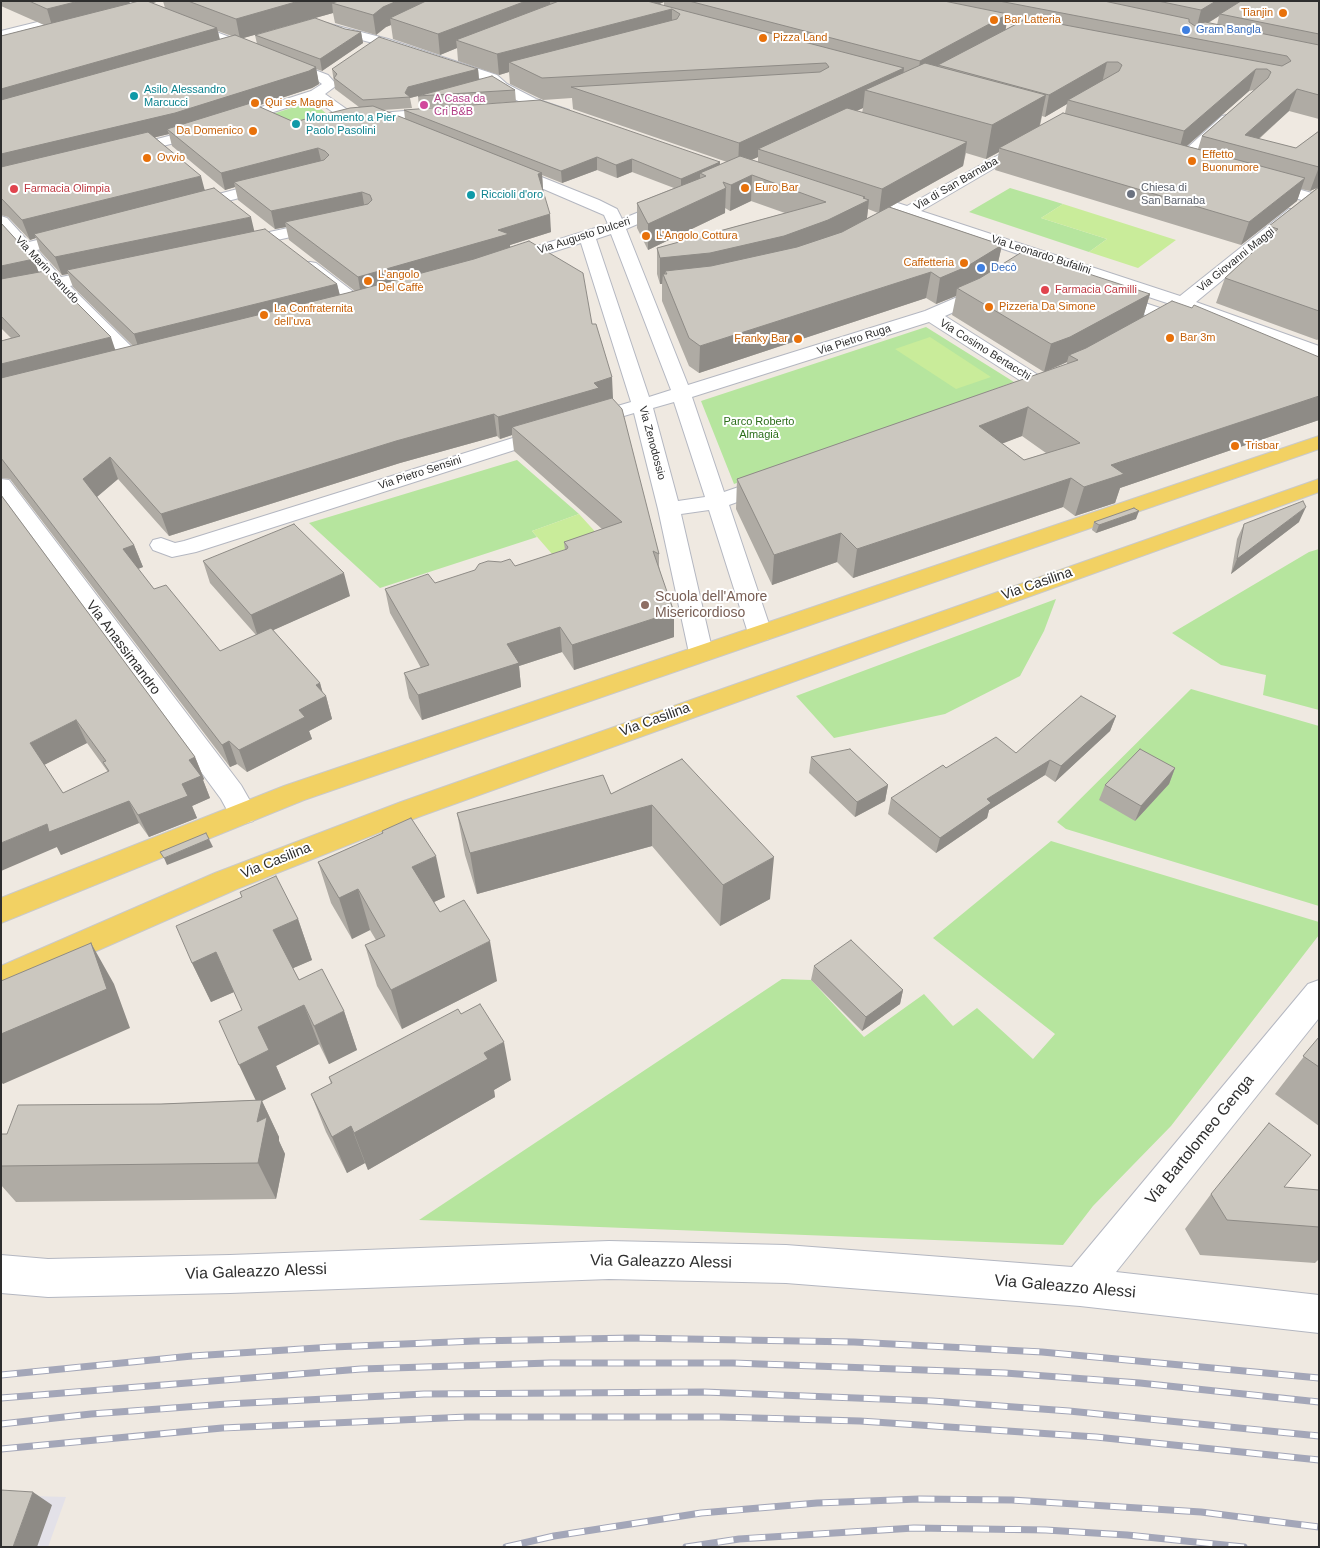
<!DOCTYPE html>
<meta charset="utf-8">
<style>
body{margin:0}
#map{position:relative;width:1320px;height:1548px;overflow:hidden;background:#efe9e1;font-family:Arial,sans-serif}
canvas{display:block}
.frame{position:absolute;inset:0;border:2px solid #2e2e2e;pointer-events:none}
</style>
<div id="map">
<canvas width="1320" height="1548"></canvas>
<div class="frame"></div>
</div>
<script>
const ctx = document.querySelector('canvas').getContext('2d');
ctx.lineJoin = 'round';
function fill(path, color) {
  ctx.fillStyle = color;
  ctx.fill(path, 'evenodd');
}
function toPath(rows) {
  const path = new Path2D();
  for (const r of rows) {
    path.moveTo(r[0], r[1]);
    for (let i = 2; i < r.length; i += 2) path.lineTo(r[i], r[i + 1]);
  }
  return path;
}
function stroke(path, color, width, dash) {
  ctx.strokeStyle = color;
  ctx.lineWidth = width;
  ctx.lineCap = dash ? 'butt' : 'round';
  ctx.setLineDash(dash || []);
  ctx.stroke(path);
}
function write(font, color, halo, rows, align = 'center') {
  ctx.font = font + ' Arial,sans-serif';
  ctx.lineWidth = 4;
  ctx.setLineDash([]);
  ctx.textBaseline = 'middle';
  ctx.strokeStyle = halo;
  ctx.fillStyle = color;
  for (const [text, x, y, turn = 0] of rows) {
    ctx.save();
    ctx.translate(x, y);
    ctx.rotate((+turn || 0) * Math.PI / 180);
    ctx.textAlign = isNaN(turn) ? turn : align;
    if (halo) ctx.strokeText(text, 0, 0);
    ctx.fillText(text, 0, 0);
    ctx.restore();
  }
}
fill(toPath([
 [1,1495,66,1497,48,1547,1,1547]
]), '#e3e1e8');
fill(toPath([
 [307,103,314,103,335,121,241,124],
 [1010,188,1063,204,1041,218,1107,239,1089,252,969,212],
 [926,327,1014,382,734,484,701,401],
 [517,460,579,514,532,531,537,537,380,588,309,523],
 [1319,549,1319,710,1263,695,1266,675,1221,665,1172,633,1309,552],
 [1056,599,1044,631,1020,676,945,714,834,738,796,696],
 [1191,689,1319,726,1319,906,1066,829,1057,822],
 [1051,841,1319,922,1319,935,1171,1126,1093,1206,1063,1245,419,1220,782,979,811,980,864,1037,924,994,953,1026,977,1008,1033,1059,1055,1034,933,938]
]), '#b6e59e');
fill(toPath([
 [1063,204,1129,225,1176,240,1138,268,1089,252,1107,239,1041,218],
 [930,337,991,377,956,389,895,349],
 [579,514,600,537,552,554,532,531]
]), '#c9ec9a');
const minor = toPath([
 [119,1,136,1,328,75,337,85,325,94,355,115,442,108,449,112,442,116,352,123,347,122,314,99,190,139,124,156,119,155,117,152,119,149,180,133,311,91,322,84,318,81,119,1],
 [78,12,84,16,82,19,1,39,1,31,78,12],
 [326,23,388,39,497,75,507,84,536,99,569,110,571,113,564,117,526,105,497,90,487,81,381,45,322,30,320,27,322,24,326,23],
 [1227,115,1234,119,1232,122,1185,165,1175,165,1173,162,1175,159,1222,116,1227,115],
 [1029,138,1034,139,1036,142,1034,145,921,211,1180,296,1289,209,1301,209,1303,212,1301,215,1196,302,1319,346,1319,359,1185,310,1179,314,1193,319,1196,323,1193,327,1187,328,1168,323,1160,328,1154,329,1148,328,1145,324,1152,317,1103,301,1100,297,1103,293,1109,292,1115,293,1163,309,1170,304,1039,261,974,303,945,316,1046,380,1049,384,1046,388,1039,390,1032,388,929,322,692,397,724,492,771,476,779,477,782,482,779,487,729,505,772,633,769,639,760,641,751,639,748,633,709,510,681,514,713,653,710,659,701,661,692,659,689,653,658,509,634,413,587,427,580,425,577,421,580,417,631,402,581,243,508,266,502,265,500,261,502,257,608,224,604,215,504,172,502,169,504,166,514,166,599,200,617,209,622,219,666,201,678,201,680,204,678,207,626,229,688,385,925,311,962,295,1024,256,852,198,849,195,852,192,857,190,907,206,1029,138],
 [611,234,671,390,649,397,596,239,611,234],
 [674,402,705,497,678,501,653,408,674,402],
 [1262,179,1319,195,1319,205,1257,187,1254,184,1257,181,1262,179],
 [272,180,277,182,280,185,277,188,190,211,184,209,182,206,184,203,272,180],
 [1,216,7,218,29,242,73,231,79,233,81,236,79,239,37,250,61,277,107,268,113,269,116,273,113,277,70,286,142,357,144,361,142,365,135,367,128,365,53,289,1,300,1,290,45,281,1,231,1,216],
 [325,220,331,222,333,225,331,228,237,249,231,248,229,244,231,240,237,239,325,220],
 [310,262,316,263,364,300,367,304,364,308,358,309,352,308,304,271,301,267,304,263,310,262],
 [548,427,555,429,558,433,555,437,196,552,172,557,153,550,150,545,153,540,161,538,175,543,184,541,548,427],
 [1,479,9,480,241,785,257,813,253,821,243,824,233,821,221,799,1,500,1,479],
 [1319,980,1319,1018,1116,1272,1319,1295,1319,1333,1080,1306,786,1283,609,1279,230,1293,48,1297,1,1293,1,1255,48,1259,230,1255,609,1241,786,1245,1072,1267,1308,984,1319,980]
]);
const major = toPath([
 [1319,436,1319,449,304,800,1,923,1,898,284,786,1319,436],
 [1319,479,1319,492,421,816,237,889,1,993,1,966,215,873,401,802,1319,479]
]);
stroke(minor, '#b4b7c1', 2);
stroke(major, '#c9c9c9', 2);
fill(minor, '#fff');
fill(major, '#f2d163');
const rail = toPath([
 [1,1375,192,1356,333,1347,475,1341,632,1338,854,1342,1042,1352,1319,1378],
 [1,1398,361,1369,550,1363,733,1363,1005,1373,1140,1383,1319,1402],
 [1,1424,91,1414,227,1404,424,1394,704,1392,932,1401,1069,1411,1319,1436],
 [1,1449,222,1428,467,1417,721,1417,860,1421,1096,1437,1319,1460],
 [506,1547,554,1536,701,1513,817,1503,919,1499,1012,1500,1201,1512,1319,1527],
 [686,1547,739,1539,914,1528,1046,1530,1127,1535,1244,1547]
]);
stroke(rail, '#a3a6b8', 7);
stroke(rail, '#fff', 5, [16]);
fill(toPath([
 [1,1,129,1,130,4,139,1,160,1,152,3,165,8,163,1,1319,1,1319,119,1289,111,1259,139,1296,148,1319,131,1319,339,1317,340,1216,303,1225,278,1263,242,1269,226,1317,188,1310,191,1301,189,1297,201,1241,245,995,170,999,152,986,159,966,153,963,166,890,207,1002,245,997,267,1150,294,1143,317,1319,357,1319,420,1120,488,1115,503,1075,516,1063,507,853,578,837,562,772,585,736,509,737,479,1044,372,952,315,956,296,936,304,926,298,699,373,689,366,662,301,662,284,660,284,657,274,657,248,785,213,751,201,730,211,725,208,725,213,648,250,637,228,637,203,674,188,632,172,617,178,597,170,562,183,542,175,543,190,551,232,510,245,510,247,592,324,612,377,612,399,659,554,659,566,674,637,574,670,562,652,519,666,521,687,422,720,409,698,404,673,421,668,390,613,385,589,435,583,515,566,565,550,564,542,602,529,514,451,512,435,500,439,497,436,400,463,169,536,118,479,97,497,134,545,143,567,138,569,154,589,220,651,256,635,210,583,203,561,350,596,273,630,320,683,322,692,326,696,332,719,309,731,312,739,247,772,237,764,230,767,10,479,1,478,1,341,11,338,1,328,1,223,39,272,116,350,133,346,73,287,68,274,62,275,40,251,36,238,30,240,8,217,1,215,1,36,44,25,1,6],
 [664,2,664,6,659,4],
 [333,13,335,23,376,35,386,27,391,25,393,39,440,55,457,48,458,61,499,75,509,72,510,84,543,100,572,98,573,109,727,162,720,165,720,162,404,110,405,119,383,110,412,108,410,98,418,96,419,108,516,102,515,90,479,80,478,69,332,69,335,89,359,107,294,122,257,106,312,88,319,84,316,69,322,71,363,43,361,32,345,29,255,35,257,44,243,38],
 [1219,16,1217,25,1208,23,1213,20],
 [1006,23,1012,25,1014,25,1005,30],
 [218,31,232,36,220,40],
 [1254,90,1202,136,1198,149,1186,146,1249,91],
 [1067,104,1065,113,1040,126,1042,116,1045,117],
 [863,108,862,113,856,111],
 [169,134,172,146,225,190,235,187,238,200,275,229,286,227,289,240,355,291,340,295,337,284,254,231,205,190,155,137],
 [758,157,758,162,751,160],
 [868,209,878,213,867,218],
 [1067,362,1067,364,1047,371,1063,364],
 [1022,436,1046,453,1024,460,1002,443],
 [1,495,195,757,204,779,203,780,210,798,192,806,197,818,149,837,139,823,61,855,57,847],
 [87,743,108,772,63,793,44,765],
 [1136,519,1096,533,1092,530,1094,522],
 [1299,522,1231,574,1237,539,1244,524],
 [1116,716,1110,731,1055,782,1045,775,989,810,987,818,936,853,888,814,891,798,946,768,1016,753],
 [811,757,888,785,885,801,855,817,809,773],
 [682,759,770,899,720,926,652,846,477,894,465,855,457,813,611,794],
 [1175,768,1169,784,1135,821,1099,800,1105,785],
 [382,831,445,897,434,902,440,912,497,981,402,1029,377,986,365,945,376,940,370,930,352,939,331,903,318,862,382,834],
 [240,892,298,919,312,960,293,968,299,980,344,1011,357,1050,329,1064,319,1044,276,1066,286,1089,262,1101,279,1137,279,1141,285,1154,276,1199,16,1202,1,1185,1,1134,7,1134,161,1104,256,1100,242,1010,234,992,211,1002,192,963,242,897],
 [814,966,903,990,900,1004,862,1031,811,980],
 [461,1014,511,1080,494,1090,495,1097,368,1170,365,1163,347,1173,326,1132,311,1094,331,1084,329,1077],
 [1319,1037,1319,1126,1275,1094],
 [1284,1187,1319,1227,1319,1259,1315,1263,1200,1255,1185,1229,1211,1194]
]), '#afaba4');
fill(toPath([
 [79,1,129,1,132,9,53,29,47,9],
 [148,1,160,1,149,4],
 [299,1,373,1,332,3,333,13,240,39,236,19],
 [397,1,444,1,390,18,391,25,386,27,376,35,373,15,383,7],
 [526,1,550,1,550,12,456,40,457,48,440,55,438,34],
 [645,1,664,1,664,2,645,10],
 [1216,1,1245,1,1220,14,1219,16,1196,30,1201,10],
 [672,9,672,29,509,62,509,72,499,75,497,54],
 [1008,14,1005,34,938,65,937,71,917,82,920,61],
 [217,28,221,45,1,108,1,89],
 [361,32,363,43,322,71,320,59],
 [1107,62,1102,83,1068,100,1067,104,1045,117,1049,95],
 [316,67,319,84,312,88,180,131,167,129,169,134,1,174,1,154],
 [904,68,902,89,865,90,863,108,767,152,758,149,758,157,738,166,739,143],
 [478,69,479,80,410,98,405,93,408,87],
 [1256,69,1249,91,1178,154,1184,131],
 [1297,89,1289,111,1248,148,1245,135],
 [1046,95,1039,128,999,148,999,152,986,159,992,125],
 [967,142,963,166,879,213,882,189],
 [318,148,322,165,234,182,235,187,225,190,221,173],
 [597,157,597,170,562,183,561,171],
 [632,159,632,172,617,178,616,165],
 [720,162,720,174,700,173,700,183,681,191,681,179],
 [1319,167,1319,187,1310,191],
 [542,173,543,190,539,192,538,174],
 [752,175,751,201,730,211,731,185],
 [201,176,206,195,34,234,36,238,30,240,22,220],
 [1305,178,1297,201,1241,245,1249,222],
 [726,188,725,213,648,250,648,224],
 [362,192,365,210,285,222,286,227,275,229,271,211],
 [865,197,865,202,869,200,866,226,825,246,667,274,665,271,665,281,663,274,662,284,660,284,660,258],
 [550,214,551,232,510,245,511,252,361,296,358,277,498,230],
 [251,217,255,234,67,270,68,274,62,275,55,257],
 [1002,245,996,271,957,288,956,296,936,304,940,278],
 [34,259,41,279,1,288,1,266],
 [931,272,926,298,699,373,700,346],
 [337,284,341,301,140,352,134,334],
 [1150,294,1142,321,1074,358,1069,355,1067,362,1044,372,1051,344],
 [111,337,118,358,1,387,1,364],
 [612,377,613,398,512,427,512,435,500,439,498,417,594,383],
 [1319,396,1319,420,1120,488,1115,503,1075,516,1084,487,1111,465],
 [1028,407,1022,436,973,455,979,426],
 [494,414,497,436,400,463,169,536,161,514,396,441],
 [110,457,118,479,92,501,83,479],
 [1071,478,1063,507,853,578,857,549],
 [1306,507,1299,522,1231,574,1237,559],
 [1139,511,1136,519,1096,533,1099,525],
 [841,533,837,562,772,585,774,555],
 [134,545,143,567,132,571,123,549],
 [344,573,350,596,258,637,251,615],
 [674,612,674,637,574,670,572,645],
 [560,627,562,652,519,666,521,687,422,720,418,695,507,644],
 [320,683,324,697,326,696,332,719,309,731,312,739,247,772,239,750,299,710,316,685],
 [1116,716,1110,731,1055,782,1061,766],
 [76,720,87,743,42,766,30,743],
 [229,741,237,764,230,767,222,745],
 [195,757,204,779,203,780,210,798,192,806,197,818,149,837,138,815,182,784,189,760],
 [1050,760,1045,775,989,810,987,818,936,853,940,838,987,799],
 [1175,768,1169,784,1135,821,1141,806],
 [888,785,885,801,855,817,857,802],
 [129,801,139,823,61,855,57,847,1,871,1,843,47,824],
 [652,805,652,846,477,894,470,853],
 [209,839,213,847,167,865,164,858],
 [436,856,445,897,421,908,412,867],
 [774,857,770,899,720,926,723,885],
 [358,889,370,930,352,939,339,898],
 [298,919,312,960,289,970,273,930],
 [490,941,497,981,402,1029,391,990],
 [91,943,114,984,130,1028,3,1084,1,1082,1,1034],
 [216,952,234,992,211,1002,192,963],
 [903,990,900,1004,862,1031,866,1017],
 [304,1005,319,1044,276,1066,286,1089,262,1101,279,1137,279,1141,285,1154,276,1199,258,1163,257,1103,239,1065,258,1027],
 [344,1011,357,1050,329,1064,314,1026],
 [504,1042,511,1080,494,1090,495,1097,368,1170,354,1133,484,1053],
 [351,1126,365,1163,347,1173,332,1137],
 [33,1492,52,1505,37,1547,13,1547]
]), '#8e8b86');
const building = toPath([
 [29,1,79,1,47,9,29,1],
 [139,1,147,1,217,28,1,89,1,36,139,1],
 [188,1,299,1,236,19,188,1],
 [339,1,397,1,383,7,373,15,332,3,339,1],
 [426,1,526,1,438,34,390,18,426,1],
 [559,1,647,1,904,68,739,143,571,87,820,72,829,67,826,63,542,78,509,62,677,19,680,14,672,9,497,54,456,40,559,1],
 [689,1,944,1,1008,14,920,61,689,1],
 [999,1,1104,1,1189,19,1189,22,1195,26,1205,22,1319,45,1319,95,1297,89,1245,135,1296,148,1319,131,1319,167,1202,136,1268,78,1271,72,1267,69,1256,69,1184,131,1068,100,1119,71,1122,65,1118,62,1107,62,1049,95,938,65,1028,18,1282,66,1291,61,1287,56,999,1],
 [1158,1,1216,1,1201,10,1158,1],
 [1241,1,1319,1,1319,34,1220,14,1241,1],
 [315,18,345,29,361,32,320,59,255,35,315,18],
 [235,35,316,67,309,71,175,113,1,154,1,100,235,35],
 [379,37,478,69,408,87,405,93,410,97,363,100,334,78,337,74,332,69,379,37],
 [925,63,1046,95,992,125,865,90,925,63],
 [492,76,515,90,418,96,492,76],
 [540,100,720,162,681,179,632,159,616,165,597,157,561,171,404,110,540,100],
 [251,103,294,122,350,108,373,106,542,173,538,174,550,214,498,230,509,234,358,277,285,222,368,204,372,200,370,195,362,192,271,211,234,182,324,160,329,155,325,151,318,148,221,173,167,129,251,103],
 [847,108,967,142,882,189,758,149,847,108],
 [1063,113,1305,178,1249,222,999,148,1063,113],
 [148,132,201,176,22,220,1,198,1,167,148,132],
 [740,156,865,197,863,198,869,200,828,220,784,236,710,253,660,258,657,248,826,202,752,175,731,185,723,182,726,188,648,224,637,203,706,176,700,173,740,156],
 [1319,187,1319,311,1225,278,1278,229,1269,226,1319,187],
 [214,188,251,217,55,257,34,234,214,188],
 [889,207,1002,245,966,267,940,278,931,272,700,346,689,338,663,274,667,274,665,271,711,266,797,247,842,232,889,207],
 [1,223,34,259,1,266,1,223],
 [265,229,337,284,134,334,67,270,265,229],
 [529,241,583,273,592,324,596,324,612,377,594,383,599,388,498,417,494,414,396,441,161,514,110,457,83,479,134,545,123,549,154,589,166,585,220,651,271,628,320,683,316,685,326,696,299,710,305,717,239,750,229,741,222,745,1,458,1,378,347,293,474,259,529,241],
 [1022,252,1150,294,1070,337,1051,344,957,288,980,278,1022,252],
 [45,271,111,337,1,364,1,341,20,336,1,316,1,279,45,271],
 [1172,301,1192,308,1194,305,1319,357,1319,396,1111,465,1124,474,1084,487,1071,478,857,549,841,533,774,555,737,479,1078,360,1069,355,1086,348,1172,301],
 [1028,407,1080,443,1024,460,979,426,1028,407],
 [612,398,622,409,659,554,653,551,674,612,572,645,560,627,507,644,519,663,418,695,404,673,429,665,385,589,428,574,435,583,475,570,479,564,488,561,501,562,510,559,515,566,567,549,568,547,564,542,622,522,512,427,612,398],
 [1,495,195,757,189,760,201,776,182,784,188,796,138,815,129,801,49,832,47,824,1,843,1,495],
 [76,720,106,761,103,762,109,771,63,793,30,743,76,720],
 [1303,501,1306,507,1237,559,1244,524,1303,501],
 [1134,508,1139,511,1099,525,1094,522,1134,508],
 [294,524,344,573,251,615,203,561,294,524],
 [1081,696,1116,716,1061,766,1050,760,987,799,991,803,940,838,891,798,943,765,946,768,996,737,1016,753,1081,696],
 [850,749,888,785,857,802,811,757,850,749],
 [1140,749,1175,768,1141,806,1105,785,1140,749],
 [682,759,774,857,723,885,652,805,470,853,457,813,603,775,611,794,682,759],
 [411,818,436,856,412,867,440,912,464,900,490,941,391,990,365,945,385,936,358,889,339,898,318,862,383,833,382,831,411,818],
 [206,833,209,839,164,858,160,852,206,833],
 [276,876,298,919,273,930,299,980,322,969,344,1011,314,1026,304,1005,258,1027,269,1050,239,1065,219,1021,242,1010,216,952,192,963,176,926,242,897,240,892,276,876],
 [851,940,903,990,866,1017,814,966,851,940],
 [91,943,107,989,1,1034,1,981,91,943],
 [480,1004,504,1042,484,1053,488,1059,354,1133,351,1126,332,1137,311,1094,332,1083,329,1077,458,1009,461,1014,480,1004],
 [1319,1037,1319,1067,1303,1056,1319,1037],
 [262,1100,257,1122,267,1117,258,1163,1,1166,1,1134,7,1134,18,1105,161,1104,262,1100],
 [1269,1123,1311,1155,1284,1187,1319,1190,1319,1227,1227,1220,1211,1194,1269,1123],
 [1,1490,33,1492,13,1547,1,1547,1,1490]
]);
fill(building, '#cbc7bf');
stroke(building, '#8e8b86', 1);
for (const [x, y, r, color] of [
 [1283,13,5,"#e8710a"],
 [994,20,5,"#e8710a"],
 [1186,30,5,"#3f7fe0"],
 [763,38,5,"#e8710a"],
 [134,96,5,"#0f9aa8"],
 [255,103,5,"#e8710a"],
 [424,105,5,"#d1479c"],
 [296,124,5,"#0f9aa8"],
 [253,131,5,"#e8710a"],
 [147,158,5,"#e8710a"],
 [1192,161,5,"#e8710a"],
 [745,188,5,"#e8710a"],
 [14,189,5,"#e0444e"],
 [1131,194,5,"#6b7280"],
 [471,195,5,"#0f9aa8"],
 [646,236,5,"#e8710a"],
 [964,263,5,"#e8710a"],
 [981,268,5,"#3f7fe0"],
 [368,281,5,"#e8710a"],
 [1045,290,5,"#e0444e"],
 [989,307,5,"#e8710a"],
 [264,315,5,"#e8710a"],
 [1170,338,5,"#e8710a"],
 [798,339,5,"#e8710a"],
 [1235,446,5,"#e8710a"],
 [645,605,5,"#8d6e63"]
]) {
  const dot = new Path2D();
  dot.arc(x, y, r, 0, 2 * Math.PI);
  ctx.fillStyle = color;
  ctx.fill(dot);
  stroke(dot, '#fff', 2);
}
write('11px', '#c56008', '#fff', [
 ["Tianjin",1273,13,"right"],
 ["Bar Latteria",1004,20],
 ["Pizza Land",773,38],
 ["Qui se Magna",265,103],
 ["Da Domenico",243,131,"right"],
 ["Effetto",1202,155],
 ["Buonumore",1202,168],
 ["Ovvio",157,158],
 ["Euro Bar",755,188],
 ["L'Angolo Cottura",656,236],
 ["Caffetteria",954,263,"right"],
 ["L'angolo",378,275],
 ["Del Caffè",378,288],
 ["Pizzeria Da Simone",999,307],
 ["La Confraternita",274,309],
 ["dell'uva",274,322],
 ["Bar 3m",1180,338],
 ["Franky Bar",788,339,"right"],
 ["Trisbar",1245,446]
], 'left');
write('11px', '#366cbe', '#fff', [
 ["Gram Bangla",1196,30],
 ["Decò",991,268]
], 'left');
write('11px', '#0d838f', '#fff', [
 ["Asilo Alessandro",144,90],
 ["Marcucci",144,103],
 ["Monumento a Pier",306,118],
 ["Paolo Pasolini",306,131],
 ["Riccioli d'oro",481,195]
], 'left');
write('11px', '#b23c85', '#fff', [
 ["A Casa da",434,99],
 ["Cri B&B",434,112]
], 'left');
write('11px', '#2e2e2e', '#fff', [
 ["Via di San Barnaba",956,184,-30],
 ["Via Augusto Dulceri",584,236,-18],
 ["Via Leonardo Bufalini",1041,255,18],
 ["Via Giovanni Maggi",1236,260,-39],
 ["Via Marin Sanudo",47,270,47],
 ["Via Pietro Ruga",854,340,-18],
 ["Via Cosimo Bertacchi",985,350,32],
 ["Via Zenodossio",652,443,75],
 ["Via Pietro Sensini",420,473,-18]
]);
write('11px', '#5b616d', '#fff', [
 ["Chiesa di",1141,188],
 ["San Barnaba",1141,201]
], 'left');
write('11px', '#be3a42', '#fff', [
 ["Farmacia Olimpia",24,189],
 ["Farmacia Camilli",1055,290]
], 'left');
write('11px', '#2c6e1b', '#fff', [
 ["Parco Roberto",759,422],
 ["Almagià",759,435]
]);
write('14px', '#2e2e2e', '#fff', [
 ["Via Casilina",1037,584,-19],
 ["Via Anassimandro",123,648,53],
 ["Via Casilina",655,720,-20],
 ["Via Casilina",276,861,-22]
]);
write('14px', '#785e54', '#fff', [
 ["Scuola dell'Amore",655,597],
 ["Misericordioso",655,613]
], 'left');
write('16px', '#2e2e2e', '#fff', [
 ["Via Bartolomeo Genga",1200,1140,-51],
 ["Via Galeazzo Alessi",661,1262,1],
 ["Via Galeazzo Alessi",256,1272,-2],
 ["Via Galeazzo Alessi",1065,1287,5]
]);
</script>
